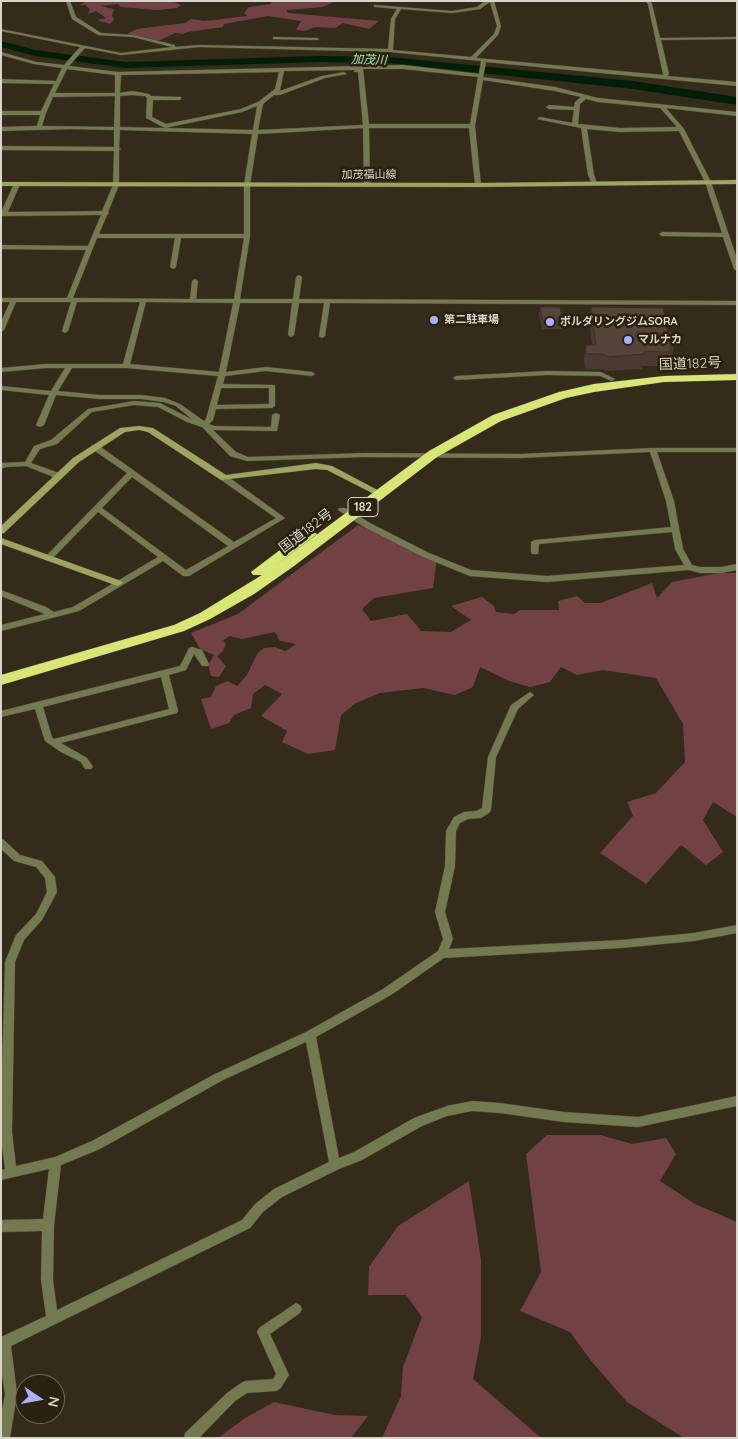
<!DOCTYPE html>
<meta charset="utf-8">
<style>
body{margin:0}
#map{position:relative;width:738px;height:1439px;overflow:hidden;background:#342b1b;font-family:Quicksand,sans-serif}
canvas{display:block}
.frame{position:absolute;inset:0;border:2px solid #dad5cb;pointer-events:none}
.north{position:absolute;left:15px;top:1374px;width:50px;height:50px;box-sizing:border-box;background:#2a2111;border:1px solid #70695b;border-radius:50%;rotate:102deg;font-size:14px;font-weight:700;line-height:20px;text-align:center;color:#dad5cb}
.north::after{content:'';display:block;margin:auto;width:18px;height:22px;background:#a7b1fc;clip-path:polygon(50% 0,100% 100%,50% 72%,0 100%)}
</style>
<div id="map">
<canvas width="738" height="1439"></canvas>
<div class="frame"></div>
<div class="north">N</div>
</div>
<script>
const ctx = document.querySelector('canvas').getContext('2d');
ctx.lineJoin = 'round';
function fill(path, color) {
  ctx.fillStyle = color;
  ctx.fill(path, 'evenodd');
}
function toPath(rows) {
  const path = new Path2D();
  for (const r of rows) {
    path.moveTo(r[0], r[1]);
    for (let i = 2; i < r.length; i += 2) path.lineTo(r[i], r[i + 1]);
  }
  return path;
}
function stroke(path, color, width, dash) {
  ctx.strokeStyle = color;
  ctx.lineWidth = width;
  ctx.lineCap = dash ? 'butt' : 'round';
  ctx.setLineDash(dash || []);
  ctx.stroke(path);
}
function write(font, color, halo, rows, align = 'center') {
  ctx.font = font + ' Quicksand,"Noto Sans JP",sans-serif';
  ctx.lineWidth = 5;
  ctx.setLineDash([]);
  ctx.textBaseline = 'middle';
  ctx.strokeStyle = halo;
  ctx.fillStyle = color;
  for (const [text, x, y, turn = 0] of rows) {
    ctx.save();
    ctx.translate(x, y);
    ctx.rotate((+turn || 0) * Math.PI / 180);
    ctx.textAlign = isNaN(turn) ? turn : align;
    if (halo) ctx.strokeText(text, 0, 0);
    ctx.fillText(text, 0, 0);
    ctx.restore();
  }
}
fill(toPath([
 [87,1,172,1,181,5,177,8,157,10,121,7,118,4,101,6,114,9,112,16,114,20,110,24,97,20,106,18,96,11,88,14,90,9,85,5,80,5],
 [273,1,335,1,323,7,287,10,288,13,379,21,369,29,343,23,335,28,315,27,305,31,296,30,301,21,268,16,224,24,223,27,188,32,183,34,175,33,158,41,127,34,137,29,185,23,191,19,205,21,247,16,244,13,249,7,270,4],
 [358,525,437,559,433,588,374,598,362,609,371,621,407,614,421,631,451,632,471,620,451,606,482,597,494,606,496,612,514,614,520,610,559,610,558,601,577,596,585,603,601,603,652,583,657,598,672,582,719,573,737,573,737,817,713,802,703,820,723,852,706,865,681,845,646,884,600,853,633,816,627,802,656,793,685,762,683,724,656,678,603,670,577,675,561,667,550,682,530,687,509,681,480,667,473,687,455,695,423,688,380,693,356,703,341,715,335,750,308,754,282,742,287,731,261,716,282,694,265,685,253,694,251,708,234,715,229,723,211,729,201,699,211,697,216,686,228,681,237,686,247,675,257,654,264,648,275,647,285,651,296,644,280,641,275,632,242,639,230,636,223,640,226,644,223,651,217,656,226,666,219,677,211,676,208,665,214,655,200,649,191,633,238,614],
 [547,1135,601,1135,632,1144,666,1138,676,1154,660,1181,695,1204,737,1222,737,1438,684,1438,627,1402,592,1362,570,1332,520,1311,541,1272,526,1154],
 [469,1181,481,1260,481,1337,473,1379,541,1438,382,1438,401,1396,403,1367,422,1317,406,1295,368,1295,369,1267,398,1226],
 [274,1402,335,1415,368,1416,351,1438,218,1438,245,1418]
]), '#714144');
fill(toPath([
 [1,41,35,50,126,62,319,56,388,57,633,81,737,97,737,105,633,89,388,63,319,62,126,68,35,56,1,47,1,41]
]), '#001f06');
const street = toPath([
 [66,1,70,1,76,17,101,33,133,35,175,45,175,47,199,45,388,49,391,19,397,9,376,7,374,7,374,5,452,11,477,7,485,1,494,1,501,26,498,35,476,58,663,75,663,74,648,4,645,1,650,1,652,4,660,38,737,37,737,39,661,40,669,74,667,76,737,82,737,86,486,62,483,77,555,87,598,98,737,112,737,116,666,108,684,129,711,182,737,259,737,271,734,269,723,237,662,236,659,234,662,232,722,233,705,182,679,131,620,132,587,129,594,175,597,183,592,184,588,175,581,128,537,119,540,117,572,123,574,110,549,109,546,107,549,105,574,107,575,102,581,97,555,91,483,80,475,126,481,185,478,187,475,185,469,128,369,128,370,185,367,187,364,185,363,128,258,134,250,185,250,236,240,299,293,299,296,277,299,275,302,277,299,299,737,301,737,305,330,303,325,336,322,338,319,336,324,303,299,303,294,335,291,337,288,335,292,303,240,303,226,372,266,367,312,372,315,374,312,376,266,371,225,376,223,384,275,385,275,406,272,408,216,409,213,420,209,424,214,426,271,427,272,415,276,413,280,415,277,431,213,430,236,452,248,457,364,453,519,454,653,448,737,448,737,452,657,452,674,501,683,549,692,565,700,567,721,567,737,564,737,570,721,573,700,573,689,570,547,582,470,576,423,557,364,527,338,510,339,508,345,508,370,523,429,553,471,570,547,576,684,565,675,549,672,532,539,544,538,554,532,554,531,552,531,542,535,540,671,527,666,501,650,452,519,458,364,457,247,461,230,456,202,427,187,422,158,407,134,405,92,412,57,444,40,449,31,463,62,474,62,478,56,478,26,466,6,467,1,469,1,463,25,462,34,446,51,440,88,409,134,401,160,403,193,420,176,406,164,402,141,399,99,399,56,395,44,425,40,427,36,425,49,395,1,390,1,386,51,391,65,368,46,368,1,372,1,368,46,364,123,364,140,302,77,302,68,331,65,333,62,331,71,302,16,302,4,330,1,332,1,322,10,302,1,302,1,298,67,298,86,250,1,249,1,245,88,246,101,215,1,216,1,212,14,184,17,182,20,184,8,212,102,211,113,185,114,151,1,150,1,146,114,147,114,130,71,129,1,131,1,127,37,126,40,115,1,115,1,111,41,111,54,84,1,83,1,79,56,81,62,68,34,64,1,55,1,52,36,62,64,65,80,47,1,31,1,29,121,53,172,47,133,37,98,35,72,19,66,1],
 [490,2,497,26,494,34,471,57,393,50,395,19,401,9,452,13,480,9,490,2],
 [199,47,390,52,481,61,479,74,403,65,118,72,69,66,85,48,121,55,199,47],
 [67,69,115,75,115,93,55,93,67,69],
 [363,69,403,69,478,77,470,124,369,124,363,69],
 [355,70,354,72,358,72,363,125,258,130,263,104,274,95,280,95,325,78,347,74,344,72,322,76,277,92,280,90,284,71,355,70],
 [279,72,275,89,258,102,241,109,166,124,152,117,153,100,179,100,181,99,181,97,151,96,149,94,132,91,120,93,121,75,279,72],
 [132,95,145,96,147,98,146,118,165,128,242,112,257,106,253,130,120,127,120,96,132,95],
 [115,96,114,127,42,126,46,113,53,97,115,96],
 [586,99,598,102,660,108,677,127,620,128,578,124,580,104,586,99],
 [120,130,252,134,244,185,244,234,99,234,107,215,109,213,108,212,119,185,119,150,121,149,119,148,120,130],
 [97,238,175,238,170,267,173,269,176,267,181,238,244,238,234,299,196,299,198,281,195,279,192,281,190,299,73,298,97,238],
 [146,302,233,303,219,372,130,364,146,302],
 [72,368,126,368,218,376,206,419,204,421,180,404,165,398,141,395,99,395,58,391,72,368],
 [221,388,269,388,269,404,217,405,221,388],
 [275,37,317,38,319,39,317,40,273,39,273,37,275,37],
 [547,371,601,372,615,379,612,381,600,376,547,375,456,380,453,378,456,376,547,371],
 [92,445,98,445,234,542,276,518,221,480,221,476,227,476,285,518,189,576,183,576,163,561,79,611,1,631,1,625,45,614,1,596,1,590,46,607,54,612,73,607,158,557,98,512,51,560,45,560,44,558,127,473,92,449,92,445],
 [132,477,228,546,186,570,102,508,132,477],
 [192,647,202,650,209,664,208,666,202,666,194,654,186,670,169,675,178,711,177,713,61,743,87,758,93,767,91,769,85,769,81,762,61,752,45,741,35,709,1,717,1,711,180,666,189,648,192,647],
 [161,677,169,709,54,739,52,737,43,707,161,677],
 [530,692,534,695,518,709,496,757,491,810,489,813,481,818,468,819,460,823,456,831,455,866,445,912,453,939,449,949,621,940,694,933,737,925,737,933,694,941,621,948,444,958,391,995,316,1037,339,1158,354,1152,414,1118,447,1106,472,1101,500,1103,564,1112,638,1117,737,1096,737,1106,638,1127,564,1122,500,1113,472,1111,447,1116,422,1126,362,1160,339,1169,282,1197,263,1212,250,1228,11,1346,17,1394,10,1438,1,1438,1,1415,5,1394,1,1368,1,1337,46,1316,41,1280,42,1231,1,1232,1,1220,43,1219,49,1169,1,1180,1,1170,5,1169,1,1139,1,1101,5,962,16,935,36,914,47,892,45,878,36,867,14,861,1,849,1,839,4,840,20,855,42,861,55,877,57,892,42,920,24,940,15,962,12,1132,16,1166,55,1157,92,1141,215,1074,306,1032,383,989,438,951,443,939,435,912,445,866,446,831,454,817,464,812,476,811,482,808,488,757,511,705,530,692],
 [306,1042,329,1162,274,1189,255,1204,242,1220,57,1310,53,1280,54,1225,61,1165,100,1149,223,1080,306,1042],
 [296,1303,300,1305,302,1309,300,1313,270,1334,289,1375,280,1389,276,1391,247,1393,235,1401,199,1438,184,1438,185,1433,227,1393,241,1383,245,1381,273,1379,276,1374,257,1332,259,1328,296,1303]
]);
const secondary = toPath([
 [737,180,737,184,478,187,1,186,1,182,478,183,737,180],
 [139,426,153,428,226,475,316,463,332,466,385,494,381,497,378,496,327,470,316,469,221,480,148,432,139,430,125,432,79,462,4,533,1,534,1,526,73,458,120,428,139,426],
 [1,538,121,581,123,583,118,586,115,585,1,544,1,538]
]);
const highway = toPath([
 [737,374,737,380,664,382,594,392,566,398,501,421,437,457,294,566,254,594,210,619,184,631,1,685,1,675,174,625,200,613,262,575,253,575,251,572,305,531,310,530,317,534,272,568,429,451,493,415,559,392,594,384,664,376,737,374]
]);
stroke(street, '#4f4637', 1);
stroke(secondary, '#4f4637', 1);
stroke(highway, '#4f4637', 1);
fill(street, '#747a50');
fill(secondary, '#9ca661');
fill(highway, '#d8e678');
fill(toPath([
 [540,307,562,321,562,329,542,329,539,315],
 [591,307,668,332,674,346,671,360,670,360,669,366,642,366,642,369,606,371,601,369,585,369,584,359,586,345,592,345,589,321]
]), '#4a3a32');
const building = toPath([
 [540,307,560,307,562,321,543,322,540,307],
 [591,307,663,308,668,332,671,332,674,346,670,346,671,352,644,351,644,354,608,357,603,354,586,354,586,345,596,345,591,307]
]);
fill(building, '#56433a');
stroke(building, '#3c2f29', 1);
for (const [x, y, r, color] of [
 [434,320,5,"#a7b1fc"],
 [550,322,5,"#a7b1fc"],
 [628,340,5,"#a7b1fc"]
]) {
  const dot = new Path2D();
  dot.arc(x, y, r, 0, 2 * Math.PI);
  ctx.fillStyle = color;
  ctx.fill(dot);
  stroke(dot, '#2a2111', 2);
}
write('11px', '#dad5cb', '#2a2111', [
 ["加茂福山線",369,175]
]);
write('bold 11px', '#dad5cb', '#2a2111', [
 ["第二駐車場",444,320],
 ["ボルダリングジムSORA",560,322],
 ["マルナカ",638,340]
], 'left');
write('italic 12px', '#a2e6ab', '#2a2111', [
 ["加茂川",369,60,2]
]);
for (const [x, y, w] of [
 [363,507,30]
]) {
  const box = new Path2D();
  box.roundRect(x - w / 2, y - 9.5, w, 19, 4);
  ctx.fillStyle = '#2a2111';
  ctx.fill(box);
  stroke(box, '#dad5cb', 1);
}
write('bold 12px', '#dad5cb', null, [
 ["182",363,507]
]);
write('14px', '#dad5cb', '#2a2111', [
 ["国道182号",690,364,-2],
 ["国道182号",306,531,-37]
]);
</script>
